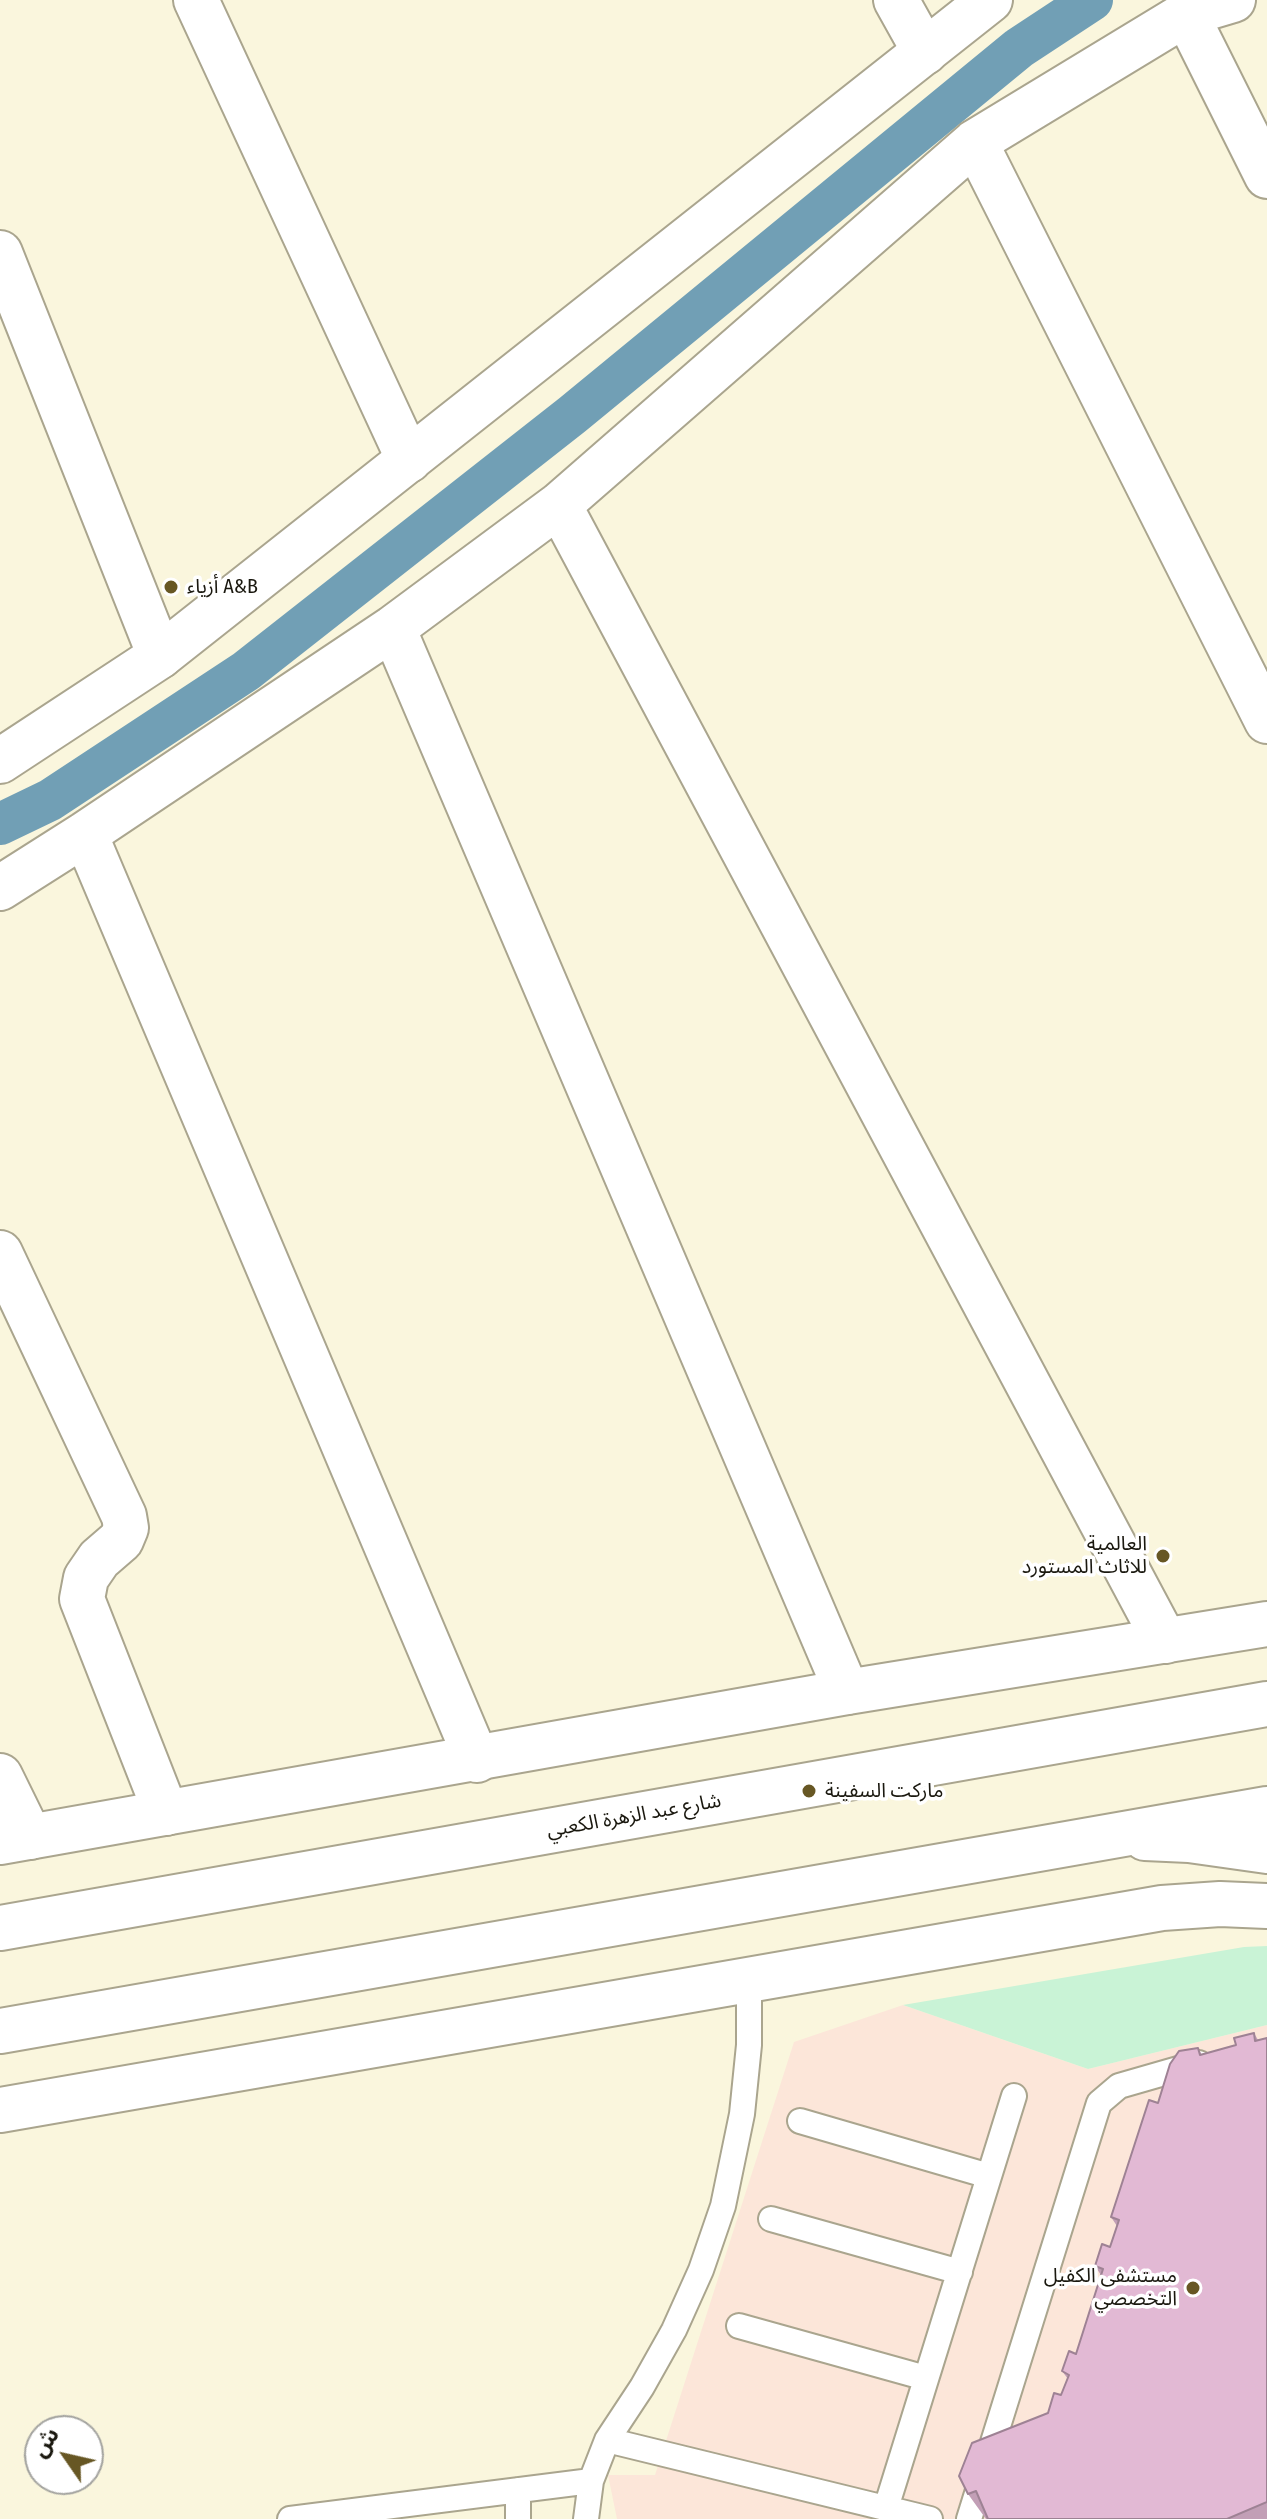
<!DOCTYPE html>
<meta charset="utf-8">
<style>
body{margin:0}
#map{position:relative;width:1267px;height:2519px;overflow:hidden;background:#faf6dd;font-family:"Fira Sans Condensed","Noto Sans Arabic",sans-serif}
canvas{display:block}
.north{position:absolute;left:24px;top:2415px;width:80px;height:80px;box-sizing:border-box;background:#fff;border:2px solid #a3a39f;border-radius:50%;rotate:304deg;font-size:22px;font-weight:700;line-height:32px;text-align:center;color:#1a180f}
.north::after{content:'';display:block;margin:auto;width:28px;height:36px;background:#675724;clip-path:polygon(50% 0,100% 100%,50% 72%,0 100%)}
</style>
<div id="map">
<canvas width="1267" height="2519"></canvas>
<div class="north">ش</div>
</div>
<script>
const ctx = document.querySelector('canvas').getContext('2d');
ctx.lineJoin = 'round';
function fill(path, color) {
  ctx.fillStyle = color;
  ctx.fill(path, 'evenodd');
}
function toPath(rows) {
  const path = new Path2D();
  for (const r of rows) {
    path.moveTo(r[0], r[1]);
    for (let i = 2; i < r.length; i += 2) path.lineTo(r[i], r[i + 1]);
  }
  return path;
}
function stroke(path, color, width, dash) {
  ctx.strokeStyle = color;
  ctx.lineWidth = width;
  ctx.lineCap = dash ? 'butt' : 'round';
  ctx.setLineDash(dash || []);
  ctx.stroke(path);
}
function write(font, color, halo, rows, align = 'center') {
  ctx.font = font + ' "Fira Sans Condensed","Noto Sans Arabic",sans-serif';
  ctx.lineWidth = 7;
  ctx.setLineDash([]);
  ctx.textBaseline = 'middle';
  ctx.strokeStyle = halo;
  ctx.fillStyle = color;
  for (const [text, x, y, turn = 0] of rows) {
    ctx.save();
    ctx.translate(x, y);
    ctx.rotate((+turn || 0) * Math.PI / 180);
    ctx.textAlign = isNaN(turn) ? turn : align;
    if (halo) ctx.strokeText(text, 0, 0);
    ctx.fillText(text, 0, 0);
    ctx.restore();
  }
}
fill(toPath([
 [903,2005,1088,2069,1267,2025,1267,2519,617,2519,608,2475,655,2475,794,2042]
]), '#fce6d9');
fill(toPath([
 [1267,1946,1267,2025,1088,2069,903,2005,1244,1947]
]), '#c9f3d6');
stroke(toPath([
 [0,824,50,800,246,671,572,415,1019,48,1092,0]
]), '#719fb5', 42);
const lane = toPath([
 [800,2121,989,2176],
 [771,2219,960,2272],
 [739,2326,926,2378],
 [607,2440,930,2519],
 [886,2508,1014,2096],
 [290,2519,591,2481],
 [518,2519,518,2490],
 [586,2519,591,2481,607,2440,642,2387,674,2330,701,2270,723,2206,742,2114,749,2045,749,1979],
 [969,2519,1099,2103,1119,2086,1199,2063]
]);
const street = toPath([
 [196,0,409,460],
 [896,0,925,52],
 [1186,14,1267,176],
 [975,142,1267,721],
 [0,253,160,656],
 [559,505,1165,1641],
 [393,628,847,1692],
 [85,834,477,1760],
 [0,888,85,834,393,628,559,505,975,142,1186,14,1233,0],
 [0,1253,124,1516,126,1528,121,1540,99,1559,86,1578,82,1599,166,1813],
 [0,1776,30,1837]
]);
const secondary = toPath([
 [0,761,160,656,990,0],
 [1145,1838,1189,1840,1267,1851],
 [0,1842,847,1692,1267,1624],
 [0,2110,1162,1908,1220,1904,1267,1906]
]);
const primary = toPath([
 [0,1928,1267,1704],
 [0,2031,1267,1809]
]);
stroke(lane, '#aaa58e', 28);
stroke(street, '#aaa58e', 48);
stroke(secondary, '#aaa58e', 48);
stroke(primary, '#aaa58e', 48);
stroke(lane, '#fff', 24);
stroke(street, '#fff', 44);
stroke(secondary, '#fff', 44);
stroke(primary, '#fff', 44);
fill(toPath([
 [1254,2033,1258,2040,1267,2038,1267,2519,986,2519,968,2494,1048,2413,1061,2395,1068,2379,1062,2371,1076,2354,1101,2275,1095,2266,1110,2247,1117,2226,1111,2217,1158,2103,1198,2048,1202,2055,1236,2045]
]), '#c29fb6');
const building = toPath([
 [1254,2033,1255,2041,1267,2038,1267,2502,1227,2519,988,2519,976,2491,968,2494,959,2476,972,2443,1048,2413,1054,2393,1061,2395,1069,2375,1062,2371,1069,2351,1076,2354,1103,2269,1095,2266,1102,2244,1110,2247,1119,2220,1111,2217,1149,2100,1158,2103,1170,2064,1179,2051,1198,2048,1200,2055,1236,2045,1234,2038,1254,2033]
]);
fill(building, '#e2b9d4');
stroke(building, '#9e8294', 2);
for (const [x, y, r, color] of [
 [171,587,8,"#675724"],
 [1163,1556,8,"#675724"],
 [809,1791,8,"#675724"],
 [1193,2288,8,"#675724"]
]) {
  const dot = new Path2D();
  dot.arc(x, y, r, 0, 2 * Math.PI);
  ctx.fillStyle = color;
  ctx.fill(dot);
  stroke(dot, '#fff', 3);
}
write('20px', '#1a180f', '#fff', [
 ["أزياء A&B",187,587],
 ["العالمية",1147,1544,"right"],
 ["للاثاث المستورد",1147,1567,"right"],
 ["ماركت السفينة",825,1791],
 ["مستشفى الكفيل",1177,2276,"right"],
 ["التخصصي",1177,2299,"right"]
], 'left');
write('20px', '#1a180f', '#fff', [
 ["شارع عبد الزهرة الكعبي",634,1816,-10]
]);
</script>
